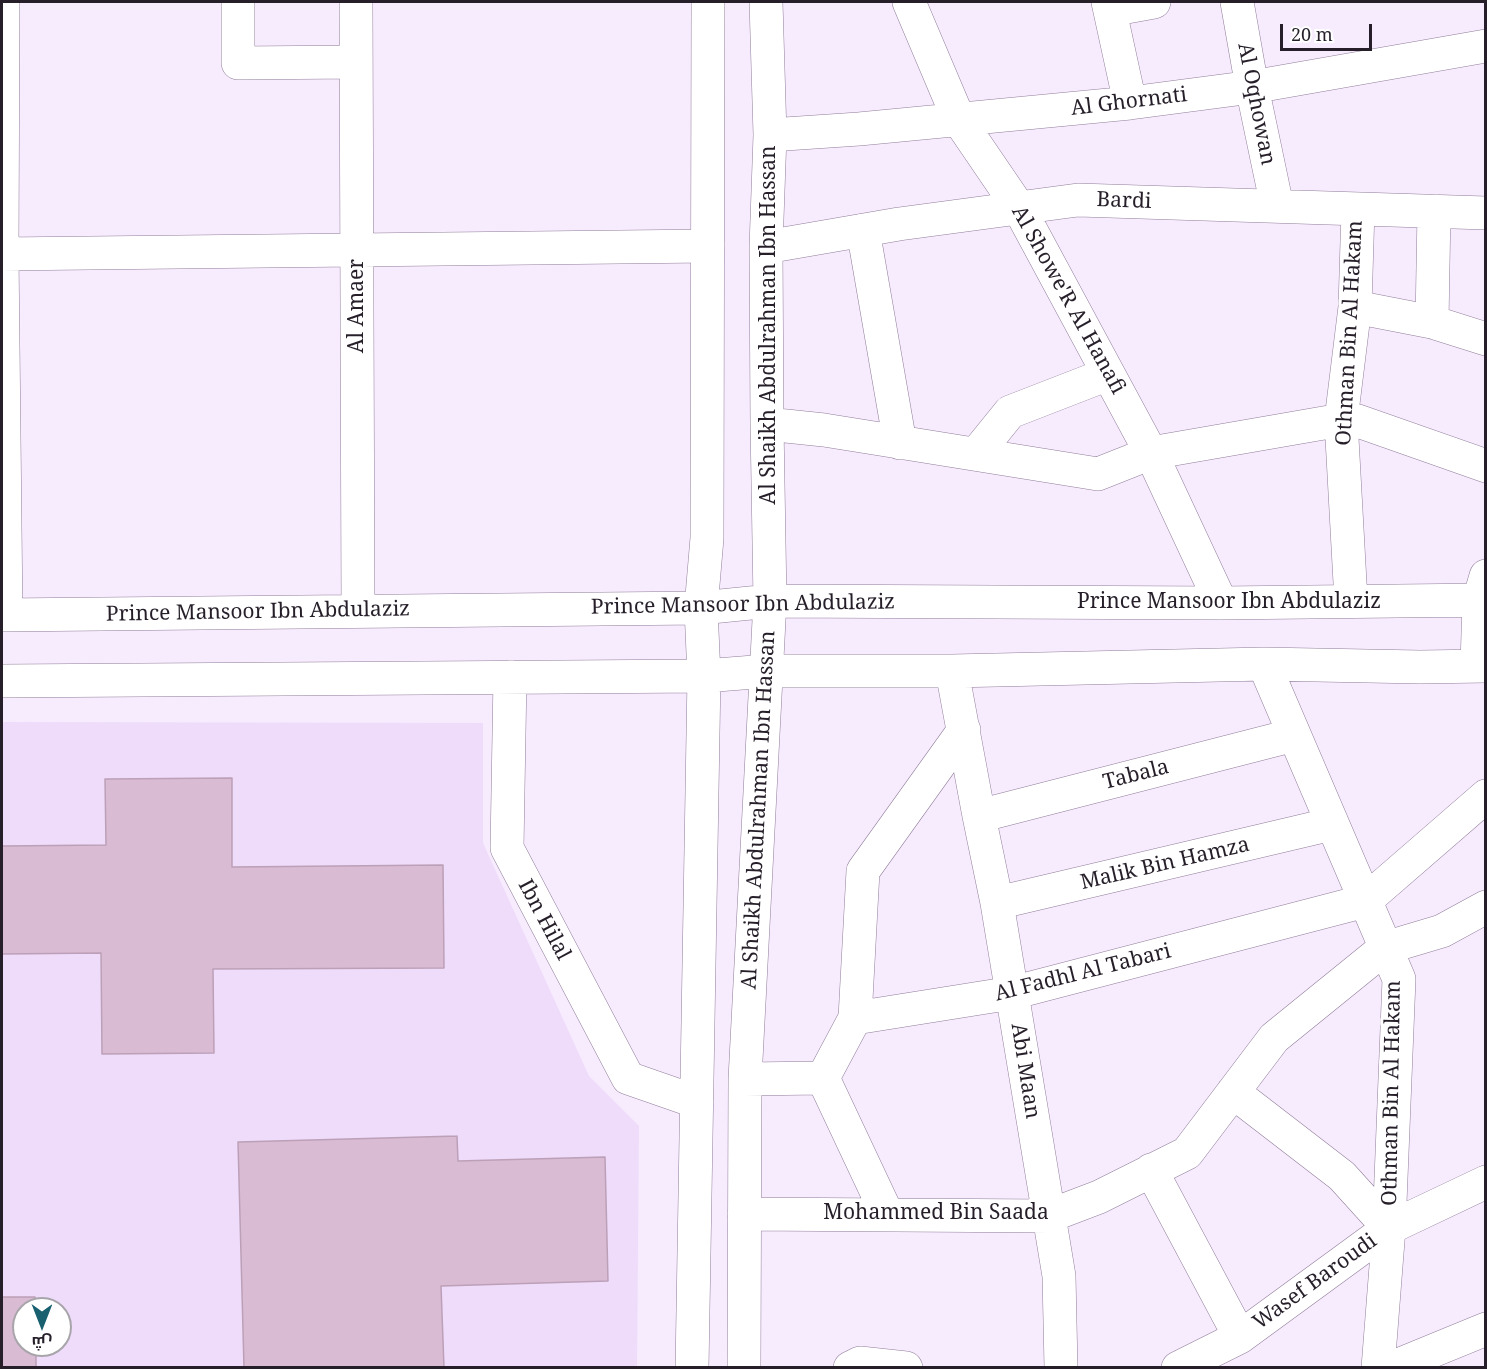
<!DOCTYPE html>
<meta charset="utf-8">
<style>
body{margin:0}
#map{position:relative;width:1487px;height:1369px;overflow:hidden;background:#f7ebfe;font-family:"Noto Serif",Cairo,serif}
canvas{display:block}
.frame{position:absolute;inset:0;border:3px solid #261f2a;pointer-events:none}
.north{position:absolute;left:12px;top:1297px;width:60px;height:60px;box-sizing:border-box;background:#fff;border:2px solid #a8a5aa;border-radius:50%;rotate:180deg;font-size:16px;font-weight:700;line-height:24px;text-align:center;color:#261f2a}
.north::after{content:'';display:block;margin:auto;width:21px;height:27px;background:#185f70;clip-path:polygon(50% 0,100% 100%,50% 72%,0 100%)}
.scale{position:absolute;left:1280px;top:24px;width:92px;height:27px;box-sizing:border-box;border:3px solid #261f2a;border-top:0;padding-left:8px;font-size:18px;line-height:21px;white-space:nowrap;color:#261f2a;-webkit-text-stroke:4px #fff;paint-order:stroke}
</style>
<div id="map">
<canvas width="1487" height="1369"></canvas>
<div class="frame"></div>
<div class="north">ش</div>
<div class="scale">20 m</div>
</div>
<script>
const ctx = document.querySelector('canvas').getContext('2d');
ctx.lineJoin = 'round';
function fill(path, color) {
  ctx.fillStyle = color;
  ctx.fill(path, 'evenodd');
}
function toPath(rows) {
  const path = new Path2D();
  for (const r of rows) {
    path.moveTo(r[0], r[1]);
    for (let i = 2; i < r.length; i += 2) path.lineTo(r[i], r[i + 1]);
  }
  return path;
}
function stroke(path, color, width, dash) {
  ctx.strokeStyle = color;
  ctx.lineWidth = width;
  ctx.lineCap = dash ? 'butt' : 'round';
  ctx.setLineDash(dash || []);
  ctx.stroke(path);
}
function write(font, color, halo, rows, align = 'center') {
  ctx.font = font + ' "Noto Serif",serif';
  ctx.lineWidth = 6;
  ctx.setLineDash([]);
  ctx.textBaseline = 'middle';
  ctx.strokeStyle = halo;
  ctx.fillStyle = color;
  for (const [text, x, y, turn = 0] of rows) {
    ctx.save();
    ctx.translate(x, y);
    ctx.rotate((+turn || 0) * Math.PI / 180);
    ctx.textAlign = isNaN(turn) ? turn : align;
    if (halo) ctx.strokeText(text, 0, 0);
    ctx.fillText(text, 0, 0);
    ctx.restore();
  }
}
fill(toPath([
 [2,722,483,723,483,843,589,1076,639,1126,637,1367,2,1368],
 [24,1309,60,1309,60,1345,24,1345]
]), '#efdcfb');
const building = toPath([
 [232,778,232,867,443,865,444,968,213,969,214,1053,102,1054,101,953,2,954,2,846,106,845,105,779,232,778],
 [457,1136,458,1161,605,1157,608,1281,441,1286,444,1368,244,1368,238,1142,457,1136],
 [2,1297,35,1297,36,1309,24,1309,24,1345,36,1345,36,1368,2,1368,2,1297]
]);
fill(building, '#d9bbd4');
stroke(building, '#bca0b7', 1.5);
const minor = toPath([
 [3,2,2,254,6,615],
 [238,2,238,63,356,62],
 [356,2,358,611],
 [909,2,959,120,1019,208,1151,453,1221,603],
 [1108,2,1130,103],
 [1237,2,1252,87,1277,206],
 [1110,10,1154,2],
 [770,135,859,129,1130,103,1252,87,1486,46],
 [863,230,900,443],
 [766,247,899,224,1078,200,1486,213],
 [2,254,708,246],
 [1355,307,1432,322,1486,339],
 [1432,322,1434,211],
 [767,424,824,430,1098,474,1151,453,1341,420,1358,421,1486,466],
 [976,454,1010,412,1108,374],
 [1351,601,1341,420,1355,307,1358,209],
 [2,615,701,608,770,601,1221,603,1486,600],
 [1264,664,1399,979,1389,1228,1378,1368],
 [1477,666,1479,600,1486,576],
 [952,671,979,816,997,903,1059,1276,1061,1368],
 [510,677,507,848,628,1078,697,1102],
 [2,681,704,676,767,671,952,671,1264,664,1420,667,1486,666],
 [979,816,1294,735],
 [997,903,1332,824],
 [855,1018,863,871,964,730],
 [745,1079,823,1078],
 [1233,1092,1342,1176,1389,1228],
 [1151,1170,1240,1337],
 [744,1214,1049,1216,1099,1197,1187,1153,1274,1038,1385,948,1442,931,1486,907],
 [887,1214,823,1078,855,1018,1012,993,1365,901,1486,796],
 [692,1368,704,676,701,608,707,538,708,2],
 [744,1368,745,1079,770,601,767,424,766,247,770,135,766,2],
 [850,1368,860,1363,906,1368],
 [1178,1368,1240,1337,1389,1228,1486,1182],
 [1391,1368,1486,1329]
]);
stroke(minor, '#907e9a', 34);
stroke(minor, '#fff', 33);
write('21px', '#261f2a', '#fff', [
 ["Al Ghornati",1129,102,-7],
 ["Al Oqhowan",1256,104,79],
 ["Bardi",1124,201,2],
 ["Al Showe'R Al Hanafi",1068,300,61],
 ["Al Amaer",357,306,-90],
 ["Al Shaikh Abdulrahman Ibn Hassan",769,325,-90],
 ["Othman Bin Al Hakam",1350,333,-87],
 ["Prince Mansoor Ibn Abdulaziz",1229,602],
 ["Prince Mansoor Ibn Abdulaziz",743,605,-1],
 ["Prince Mansoor Ibn Abdulaziz",258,612,-1],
 ["Tabala",1136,775,-14],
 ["Al Shaikh Abdulrahman Ibn Hassan",759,810,-87],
 ["Malik Bin Hamza",1165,864,-13],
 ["Ibn Hilal",544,920,62],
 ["Al Fadhl Al Tabari",1083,973,-14],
 ["Abi Maan",1025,1071,81],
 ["Othman Bin Al Hakam",1392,1093,-89],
 ["Mohammed Bin Saada",936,1213],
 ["Wasef Baroudi",1315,1282,-36]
]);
</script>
